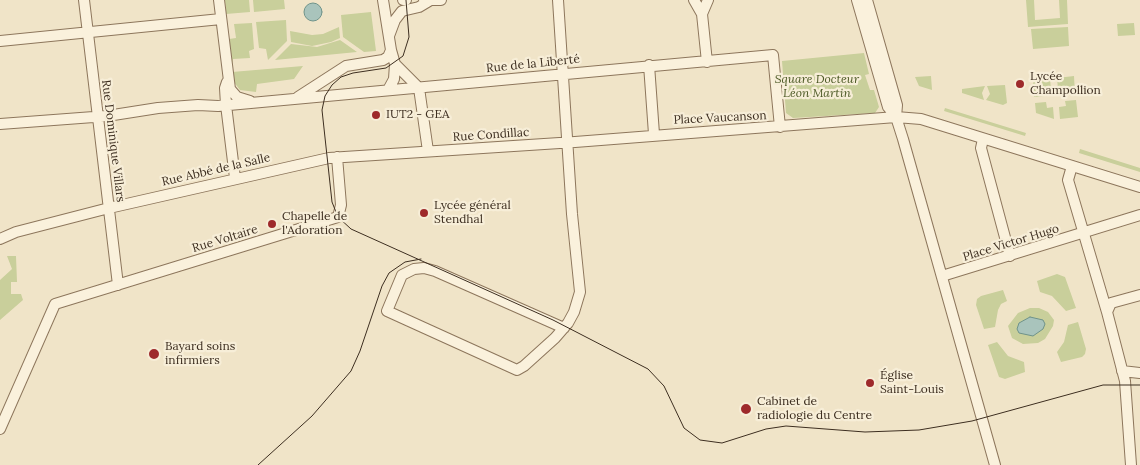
<!DOCTYPE html>
<meta charset="utf-8">
<style>
body{margin:0}
canvas{display:block;background:#f0e4c8}
</style>
<canvas width="1140" height="465"></canvas>
<script>
const ctx = document.querySelector('canvas').getContext('2d');
ctx.lineJoin = 'round';
function fill(path, color) {
  ctx.fillStyle = color;
  ctx.fill(path, 'evenodd');
}
function toPath(rows) {
  const path = new Path2D();
  for (const r of rows) {
    if (r.length === 3) {
      path.moveTo(r[0] + r[2], r[1]);
      path.arc(r[0], r[1], r[2], 0, 2 * Math.PI);
      continue;
    }
    path.moveTo(r[0], r[1]);
    for (let i = 2; i < r.length; i += 2) path.lineTo(r[i], r[i + 1]);
  }
  return path;
}
function stroke(path, color, width, dash) {
  ctx.strokeStyle = color;
  ctx.lineWidth = width;
  ctx.lineCap = dash ? 'butt' : 'round';
  ctx.setLineDash(dash || []);
  ctx.stroke(path);
}
function write(font, color, halo, rows, align = 'center') {
  ctx.font = font + ' Lora,serif';
  ctx.lineWidth = 4.5;
  ctx.setLineDash([]);
  ctx.textBaseline = 'middle';
  ctx.strokeStyle = halo;
  ctx.fillStyle = color;
  for (const [text, x, y, turn = 0] of rows) {
    ctx.save();
    ctx.translate(x, y);
    ctx.rotate((+turn || 0) * Math.PI / 180);
    ctx.textAlign = isNaN(turn) ? turn : align;
    if (halo) ctx.strokeText(text, 0, 0);
    ctx.fillText(text, 0, 0);
    ctx.restore();
  }
}
fill(toPath([
 [225,0,249,0,250,12,226,14],
 [253,0,284,0,285,9,254,12],
 [1026,0,1034,0,1035,20,1060,18,1059,0,1067,0,1068,24,1028,27],
 [371,12,376,51,364,52,343,37,341,15],
 [286,20,287,41,268,60,266,49,259,48,256,22],
 [252,23,254,49,249,51,250,58,233,59,232,64,229,39,236,38,234,24],
 [1134,23,1135,35,1118,36,1117,24],
 [339,27,340,38,331,42,312,46,291,42,290,31,312,35,323,34],
 [1068,27,1069,46,1033,49,1031,29],
 [340,40,357,52,275,60,291,44,317,47],
 [864,53,869,74,865,75,870,90,874,90,879,107,875,113,793,118,786,113,782,61],
 [303,66,294,79,257,84,256,92,240,90,233,81,232,72],
 [931,76,932,90,919,86,915,77],
 [1074,76,1075,94,1064,94,1064,89,1058,89,1057,78],
 [1050,78,1051,90,1045,90,1045,96,1034,97,1033,79],
 [1005,85,1007,103,1003,105,986,100,990,94,987,86],
 [985,86,982,93,984,100,962,93,962,89],
 [1076,100,1078,117,1060,119,1059,107,1066,106,1065,101],
 [1046,102,1047,108,1053,107,1054,119,1036,113,1035,103],
 [945,108,1026,133,1025,136,944,111],
 [1080,149,1140,168,1140,172,1079,153],
 [7,256,16,256,17,282,11,282,11,294,21,294,23,300,0,320,0,280,12,269],
 [1057,274,1065,277,1076,308,1066,311,1052,296,1040,292,1037,281],
 [1003,290,1007,301,1001,304,998,310,995,327,984,329,976,305,977,299,981,296],
 [1030,308,1039,308,1048,312,1054,320,1053,326,1045,339,1038,343,1023,344,1012,338,1008,326,1018,313],
 [1078,322,1086,349,1085,354,1082,357,1061,362,1057,352,1064,342,1068,325],
 [997,342,1008,356,1024,362,1025,372,1005,379,999,377,988,345]
]), '#c9cf9b');
const water = toPath([
 [313,12,9],
 [1030,317,1043,320,1045,324,1043,329,1033,336,1019,333,1017,329,1019,323,1030,317]
]);
fill(water, '#a9c4bc');
stroke(water, '#6f938a', 1);
const minor = toPath([
 [84,0,118,285],
 [219,0,230,89,237,97,250,101],
 [403,0,406,0],
 [424,0,441,0],
 [558,0,572,214,580,292,574,312,568,323,555,338,524,366,517,370,387,311,402,275,414,269,424,268,435,271,564,328],
 [694,0,702,14,707,62],
 [857,0,888,107,896,117,903,139,995,465],
 [867,0,897,105,896,117],
 [702,14,708,0],
 [389,36,395,20,402,11,419,7,429,1],
 [0,41,221,19],
 [391,50,395,64,419,88],
 [649,65,654,134],
 [227,82,225,88,226,105,235,178],
 [419,88,428,151],
 [388,90,394,79,395,64],
 [298,97,346,66,383,60,388,57,391,50,383,0],
 [0,124,107,116,158,108,198,105,218,106,773,55,780,127],
 [983,139,981,148,1010,256],
 [1072,166,1068,180,1107,312,1125,381,1131,465],
 [0,239,16,232,109,208,329,158,575,142,896,117,921,119,1140,187],
 [942,276,1140,215],
 [1107,312,1111,303,1140,295],
 [1122,371,1140,373],
 [0,429,55,304,338,217,341,205,337,157]
]);
stroke(minor, '#8d765c', 12);
stroke(minor, '#faf1dc', 10);
stroke(toPath([
 [406,0,409,37,403,56,386,68,353,73,341,77,332,85,325,96,322,110,332,202,338,217,351,229,553,320,648,369,664,386,684,428,700,440,722,443,766,429,786,426,865,432,919,430,972,421,1103,385,1140,385],
 [258,465,312,416,351,371,360,351,382,286,389,273,405,262,421,259]
]), '#3d2e20', 1);
for (const [x, y, r, color] of [
 [1020,84,5,"#9e2a2b"],
 [376,115,5,"#9e2a2b"],
 [424,213,5,"#9e2a2b"],
 [272,224,5,"#9e2a2b"],
 [154,354,6,"#9e2a2b"],
 [870,383,5,"#9e2a2b"],
 [746,409,6,"#9e2a2b"]
]) {
  const dot = new Path2D();
  dot.arc(x, y, r, 0, 2 * Math.PI);
  ctx.fillStyle = color;
  ctx.fill(dot);
  stroke(dot, '#f7eed8', 2);
}
write('12px', '#3d2e20', '#f7eed8', [
 ["Rue de la Liberté",533,64,-6],
 ["Place Vaucanson",720,118,-3],
 ["Rue Condillac",491,135,-4],
 ["Rue Dominique Villars",113,141,83],
 ["Rue Abbé de la Salle",216,170,-13],
 ["Rue Voltaire",225,239,-17],
 ["Place Victor Hugo",1011,243,-17]
]);
write('12px', '#3d2e20', '#f7eed8', [
 ["Lycée",1030,77],
 ["Champollion",1030,91],
 ["IUT2 - GEA",386,115],
 ["Lycée général",434,206],
 ["Stendhal",434,220],
 ["Chapelle de",282,217],
 ["l'Adoration",282,231],
 ["Bayard soins",165,347],
 ["infirmiers",165,361],
 ["Église",880,376],
 ["Saint-Louis",880,390],
 ["Cabinet de",757,402],
 ["radiologie du Centre",757,416]
], 'left');
write('italic 12px', '#4d5a26', '#f7eed8', [
 ["Square Docteur",817,80],
 ["Léon Martin",817,94]
]);
</script>
